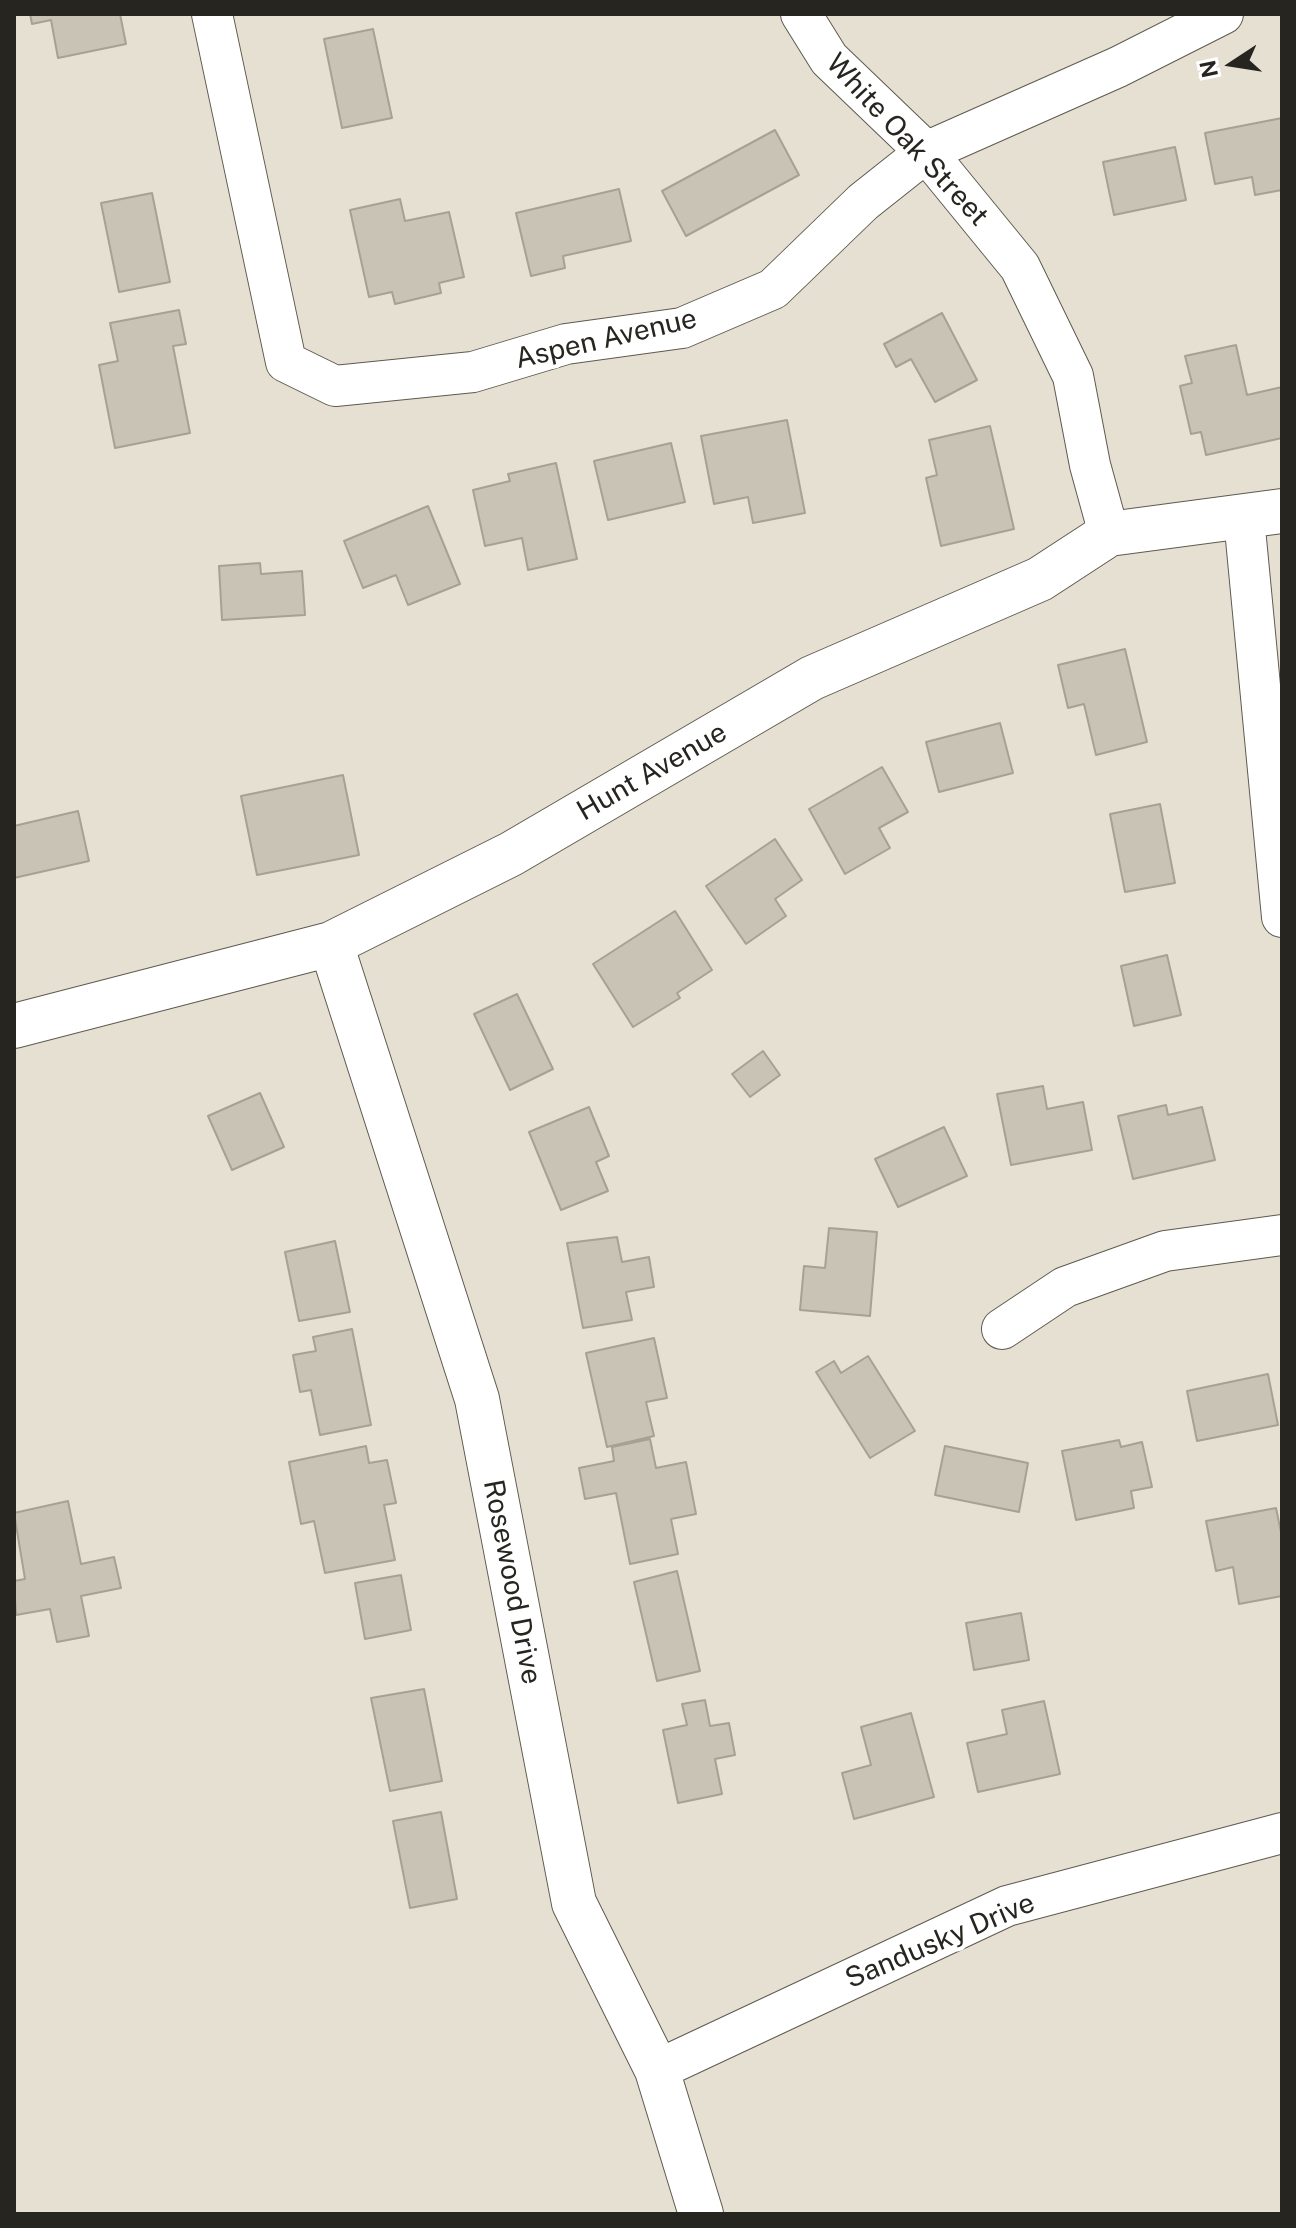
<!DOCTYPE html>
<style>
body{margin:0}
#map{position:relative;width:1296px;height:2228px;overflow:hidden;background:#e5e0d2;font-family:"Public Sans",sans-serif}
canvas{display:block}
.frame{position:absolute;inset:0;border:16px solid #272520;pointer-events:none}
.north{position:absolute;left:1192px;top:24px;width:80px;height:80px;-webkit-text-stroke:6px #fff;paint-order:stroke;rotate:258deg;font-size:22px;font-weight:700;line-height:32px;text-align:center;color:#272520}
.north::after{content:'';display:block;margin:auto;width:28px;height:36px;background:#272520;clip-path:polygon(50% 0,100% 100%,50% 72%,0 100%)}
</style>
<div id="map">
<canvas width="1296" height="2228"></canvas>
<div class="frame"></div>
<div class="north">N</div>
</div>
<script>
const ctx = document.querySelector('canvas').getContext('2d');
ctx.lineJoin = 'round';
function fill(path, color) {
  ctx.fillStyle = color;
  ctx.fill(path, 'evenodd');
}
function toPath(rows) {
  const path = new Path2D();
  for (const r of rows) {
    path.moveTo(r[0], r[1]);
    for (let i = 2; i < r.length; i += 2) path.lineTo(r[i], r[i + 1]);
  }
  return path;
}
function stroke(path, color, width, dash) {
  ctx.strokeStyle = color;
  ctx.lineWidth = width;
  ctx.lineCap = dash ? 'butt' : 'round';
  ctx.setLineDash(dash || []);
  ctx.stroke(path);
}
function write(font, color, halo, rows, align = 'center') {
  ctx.font = font + ' "Public Sans",sans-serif';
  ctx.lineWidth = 8;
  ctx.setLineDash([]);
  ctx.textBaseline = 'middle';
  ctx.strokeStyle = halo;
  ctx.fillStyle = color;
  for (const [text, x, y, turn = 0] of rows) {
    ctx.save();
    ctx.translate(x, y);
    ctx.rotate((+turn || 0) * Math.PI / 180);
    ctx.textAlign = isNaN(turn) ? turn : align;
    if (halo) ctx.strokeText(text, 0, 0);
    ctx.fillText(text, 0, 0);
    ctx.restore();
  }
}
const building = toPath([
 [30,14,120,14,126,44,58,58,51,20,32,24,30,14],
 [373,29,392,118,342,128,324,39,373,29],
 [1282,118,1282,190,1255,195,1252,177,1215,184,1205,133,1282,118],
 [775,130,799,175,686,236,662,191,775,130],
 [1175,147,1186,200,1114,215,1103,162,1175,147],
 [619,189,631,241,563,256,565,268,531,276,516,213,619,189],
 [152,193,170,282,119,292,101,203,152,193],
 [400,199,405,221,449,212,464,277,439,283,441,293,395,304,392,292,369,297,350,210,400,199],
 [179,310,186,344,173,346,190,433,115,448,99,365,118,361,110,323,179,310],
 [942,313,977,380,935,402,911,359,896,367,884,344,942,313],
 [1236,345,1247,395,1282,387,1282,438,1206,455,1201,432,1191,434,1180,386,1192,383,1185,356,1236,345],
 [787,420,805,513,753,523,748,497,714,504,701,436,787,420],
 [990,426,1014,529,941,546,926,478,937,475,929,440,990,426],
 [671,443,685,502,608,520,594,461,671,443],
 [556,463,577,559,528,570,522,538,485,546,473,490,510,481,508,474,556,463],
 [428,506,460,584,408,605,396,575,363,588,344,541,428,506],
 [260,563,261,574,302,571,305,615,222,620,219,566,260,563],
 [1125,649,1147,742,1096,755,1084,704,1068,708,1058,665,1125,649],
 [1000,723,1013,773,939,792,926,742,1000,723],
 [882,767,908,812,879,828,890,848,845,874,809,809,882,767],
 [343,775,359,855,257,875,241,796,343,775],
 [1160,804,1175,883,1125,892,1110,814,1160,804],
 [78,811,89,861,14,878,14,826,78,811],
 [775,839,802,880,775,899,786,916,746,944,706,886,775,839],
 [675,911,712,970,677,993,680,998,633,1027,593,964,675,911],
 [1167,955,1181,1015,1134,1026,1121,966,1167,955],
 [517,994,553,1069,510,1090,474,1014,517,994],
 [763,1051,780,1075,750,1097,732,1074,763,1051],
 [1043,1086,1047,1109,1083,1102,1092,1150,1011,1165,997,1094,1043,1086],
 [260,1093,284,1147,232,1170,208,1116,260,1093],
 [1166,1105,1168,1115,1202,1107,1215,1160,1133,1179,1118,1116,1166,1105],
 [589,1107,609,1156,596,1162,608,1191,561,1210,529,1132,589,1107],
 [944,1127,967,1176,898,1207,875,1159,944,1127],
 [829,1228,877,1232,870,1316,800,1310,804,1266,825,1268,829,1228],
 [617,1237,622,1262,649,1257,654,1287,626,1292,632,1320,583,1328,567,1243,617,1237],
 [335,1241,350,1312,299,1321,285,1252,335,1241],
 [352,1329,371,1425,320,1435,311,1390,300,1392,293,1355,316,1351,313,1337,352,1329],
 [654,1338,667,1398,646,1402,654,1436,607,1447,586,1353,654,1338],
 [868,1356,915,1431,870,1458,816,1372,834,1361,841,1373,868,1356],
 [1268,1374,1278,1425,1197,1441,1187,1391,1268,1374],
 [650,1439,656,1468,686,1462,696,1514,671,1519,678,1554,630,1564,616,1493,585,1499,579,1468,614,1461,612,1447,650,1439],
 [1119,1440,1121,1447,1142,1442,1152,1487,1131,1491,1134,1508,1076,1520,1062,1451,1119,1440],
 [366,1446,369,1463,387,1460,396,1503,384,1505,395,1560,325,1573,314,1521,301,1524,289,1462,366,1446],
 [945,1446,1028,1463,1019,1512,935,1495,945,1446],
 [68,1501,81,1564,114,1557,121,1588,81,1596,89,1636,57,1642,50,1609,16,1615,14,1581,25,1579,14,1513,68,1501],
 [1276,1508,1282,1537,1282,1596,1239,1604,1233,1567,1216,1571,1206,1521,1276,1508],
 [677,1571,700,1671,657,1681,634,1582,677,1571],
 [401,1575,411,1630,365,1639,355,1583,401,1575],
 [1021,1613,1029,1660,974,1670,966,1623,1021,1613],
 [424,1689,442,1781,390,1791,371,1698,424,1689],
 [705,1700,710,1726,729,1723,735,1755,715,1759,722,1794,678,1803,663,1730,687,1725,682,1704,705,1700],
 [1044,1701,1060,1774,978,1792,967,1743,1007,1734,1002,1710,1044,1701],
 [911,1713,934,1797,854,1819,842,1773,871,1765,861,1727,911,1713],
 [441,1812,457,1899,410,1908,393,1821,441,1812]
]);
fill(building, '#c8c3b5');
stroke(building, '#a6a193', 2);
const street = toPath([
 [212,14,286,362,335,386,473,372,566,344,682,328,773,289,863,202,926,152,1118,67,1223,14],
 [801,14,829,59,926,152,1020,267,1073,376,1090,465,1109,534],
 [1244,518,1282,917],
 [1002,1329,1065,1287,1165,1251,1282,1235],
 [657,2070,1007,1906,1282,1833]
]);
const secondary = toPath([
 [331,944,477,1399,574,1903,657,2070,701,2214],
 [14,1026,331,944,511,854,812,678,1040,579,1109,534,1282,511]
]);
stroke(street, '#5f5a4e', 42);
stroke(secondary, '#5f5a4e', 46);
stroke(street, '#fff', 40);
stroke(secondary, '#fff', 44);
write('28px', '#272520', '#fff', [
 ["White Oak Street",907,140,47],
 ["Aspen Avenue",606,339,-13],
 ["Hunt Avenue",652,772,-30],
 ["Rosewood Drive",512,1582,79],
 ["Sandusky Drive",940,1941,-23]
]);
</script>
